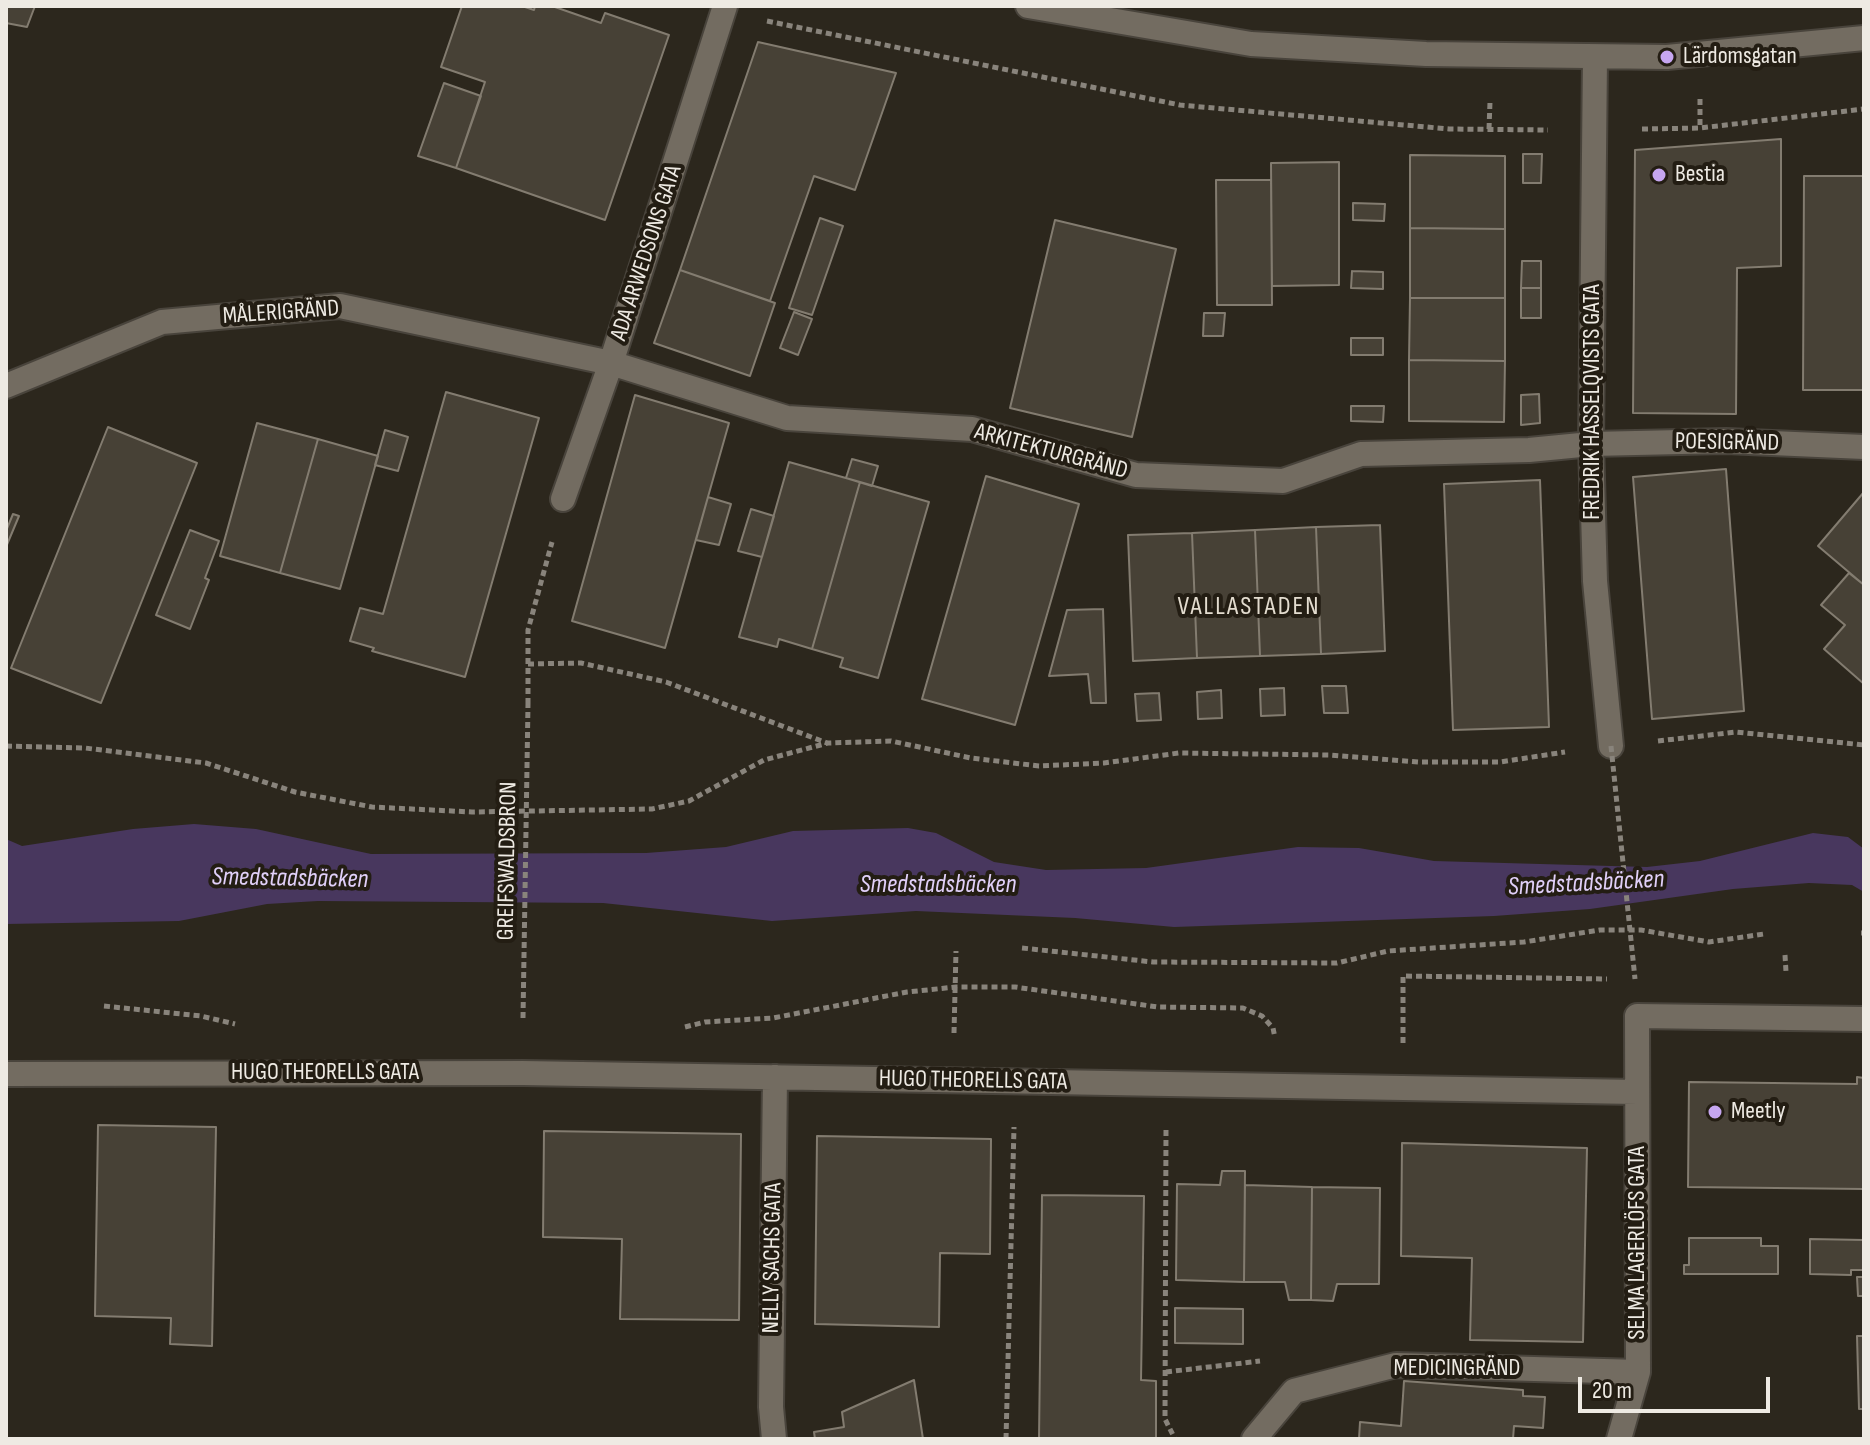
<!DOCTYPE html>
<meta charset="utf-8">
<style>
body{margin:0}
#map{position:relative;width:1870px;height:1445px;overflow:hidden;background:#2c271d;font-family:"Sofia Sans Condensed",sans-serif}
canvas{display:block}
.frame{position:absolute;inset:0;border:8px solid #eeeae3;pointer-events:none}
.scale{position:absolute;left:1578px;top:1377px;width:192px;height:36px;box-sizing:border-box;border:4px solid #eeeae3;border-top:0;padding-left:10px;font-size:24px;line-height:28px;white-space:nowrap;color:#eeeae3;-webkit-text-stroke:6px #231d13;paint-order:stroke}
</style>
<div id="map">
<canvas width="1870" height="1445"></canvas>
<div class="frame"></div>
<div class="scale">20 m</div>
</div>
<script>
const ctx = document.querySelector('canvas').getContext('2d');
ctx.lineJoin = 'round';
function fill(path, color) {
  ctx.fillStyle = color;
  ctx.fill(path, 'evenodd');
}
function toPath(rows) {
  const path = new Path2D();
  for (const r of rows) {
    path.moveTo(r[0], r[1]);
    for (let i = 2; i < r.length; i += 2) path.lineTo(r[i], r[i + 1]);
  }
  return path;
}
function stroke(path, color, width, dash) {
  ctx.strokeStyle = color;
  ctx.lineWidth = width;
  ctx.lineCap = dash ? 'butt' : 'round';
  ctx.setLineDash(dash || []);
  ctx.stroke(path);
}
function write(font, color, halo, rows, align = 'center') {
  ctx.font = font + ' "Sofia Sans Condensed",sans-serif';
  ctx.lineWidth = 8;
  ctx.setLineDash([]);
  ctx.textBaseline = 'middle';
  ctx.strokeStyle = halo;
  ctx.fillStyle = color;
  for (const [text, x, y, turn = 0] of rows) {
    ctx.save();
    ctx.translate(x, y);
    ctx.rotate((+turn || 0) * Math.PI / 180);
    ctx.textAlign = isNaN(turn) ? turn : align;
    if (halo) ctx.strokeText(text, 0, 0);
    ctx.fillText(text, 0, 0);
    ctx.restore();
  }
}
fill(toPath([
 [194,824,256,829,371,854,646,853,726,847,793,831,908,828,936,833,994,862,1046,870,1146,868,1298,847,1359,848,1434,861,1647,867,1700,861,1813,833,1848,837,1864,849,1864,892,1852,885,1809,883,1733,889,1590,909,1494,916,1174,927,1075,918,916,911,772,921,603,903,318,901,267,904,179,921,6,924,6,839,22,846,133,829]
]), '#48375e');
const building = toPath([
 [6,6,35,6,27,27,6,23,6,6],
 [462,6,522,6,534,10,535,6,552,6,601,23,605,13,669,35,605,220,456,168,485,82,441,67,462,6],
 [758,42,896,73,855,190,814,176,770,301,680,270,758,42],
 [444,83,481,96,456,168,418,156,444,83],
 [1781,139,1781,266,1737,268,1736,414,1633,413,1635,150,1781,139],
 [1523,154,1542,154,1541,183,1523,183,1523,154],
 [1410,155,1505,156,1505,229,1410,228,1410,155],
 [1339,162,1339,285,1272,286,1271,163,1339,162],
 [1804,176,1864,176,1864,390,1803,390,1804,176],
 [1216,180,1271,180,1272,305,1217,305,1216,180],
 [1353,203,1385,204,1384,221,1353,220,1353,203],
 [820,218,843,226,812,315,789,308,820,218],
 [1055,220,1176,249,1132,437,1010,408,1055,220],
 [1410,228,1505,229,1505,298,1410,298,1410,228],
 [1522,261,1541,261,1541,288,1521,288,1522,261],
 [680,270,775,303,750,376,654,343,680,270],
 [1352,271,1383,272,1383,289,1351,288,1352,271],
 [1521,288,1541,288,1541,318,1521,318,1521,288],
 [1410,298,1505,298,1505,361,1409,360,1410,298],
 [794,312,812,319,798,355,780,348,794,312],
 [1204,313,1225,313,1223,336,1203,336,1204,313],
 [1351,338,1383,338,1383,355,1351,355,1351,338],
 [1409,360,1505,361,1504,422,1409,421,1409,360],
 [446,392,539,418,465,677,372,651,374,648,350,641,360,608,383,614,446,392],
 [1539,394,1540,423,1521,425,1521,395,1539,394],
 [635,395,729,423,665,648,572,621,635,395],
 [1351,406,1384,406,1383,422,1351,421,1351,406],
 [257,423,318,439,280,573,220,556,257,423],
 [108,427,197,463,101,703,11,668,108,427],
 [385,430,408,437,398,471,375,465,385,430],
 [318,439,378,456,340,589,280,573,318,439],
 [852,459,878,466,872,486,846,478,852,459],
 [789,462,860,482,812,649,779,639,777,647,739,637,789,462],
 [1726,469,1744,711,1652,719,1633,477,1726,469],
 [986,476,1079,504,1015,725,922,699,986,476],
 [1540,480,1549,727,1453,730,1444,484,1540,480],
 [860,482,929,502,878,678,840,667,843,658,812,649,860,482],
 [1864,492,1864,585,1818,546,1864,492],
 [708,497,731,504,719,545,696,540,708,497],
 [751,509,774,516,762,557,738,551,751,509],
 [13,514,19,516,6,547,6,531,13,514],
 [1380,525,1385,651,1321,654,1316,527,1380,525],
 [1316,527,1321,654,1260,656,1255,530,1316,527],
 [190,530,219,541,205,578,209,580,190,629,156,615,190,530],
 [1255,530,1260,656,1197,658,1192,533,1255,530],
 [1192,533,1197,658,1133,661,1128,535,1192,533],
 [1849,573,1864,585,1864,684,1824,649,1845,625,1821,605,1849,573],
 [1103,609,1106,703,1091,703,1088,674,1049,676,1067,610,1103,609],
 [1322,686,1346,686,1348,713,1324,713,1322,686],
 [1284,688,1285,715,1261,716,1260,689,1284,688],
 [1221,690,1222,718,1198,719,1197,692,1221,690],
 [1159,693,1161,720,1137,721,1135,694,1159,693],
 [1857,1077,1864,1078,1864,1189,1688,1187,1689,1082,1857,1084,1857,1077],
 [98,1125,216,1127,212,1346,170,1344,171,1318,95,1316,98,1125],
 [544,1131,741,1134,739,1320,620,1319,622,1239,543,1237,544,1131],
 [817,1136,991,1139,990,1254,940,1253,939,1327,815,1324,817,1136],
 [1402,1143,1587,1148,1583,1342,1470,1340,1472,1258,1401,1256,1402,1143],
 [1222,1171,1245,1171,1244,1282,1176,1280,1177,1184,1220,1185,1222,1171],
 [1245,1185,1312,1187,1311,1300,1289,1300,1285,1282,1244,1282,1245,1185],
 [1312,1187,1380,1188,1379,1284,1337,1284,1333,1301,1311,1300,1312,1187],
 [1042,1195,1144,1196,1141,1380,1156,1381,1156,1439,1039,1439,1042,1195],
 [1689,1238,1761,1238,1761,1246,1778,1246,1778,1274,1684,1274,1684,1265,1689,1265,1689,1238],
 [1810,1239,1864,1240,1864,1270,1851,1270,1851,1275,1810,1274,1810,1239],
 [1857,1277,1864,1277,1864,1296,1858,1296,1857,1277],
 [1175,1308,1243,1309,1243,1344,1175,1343,1175,1308],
 [1857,1336,1864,1336,1864,1409,1859,1409,1857,1336],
 [914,1380,923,1439,815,1439,814,1432,844,1427,842,1412,914,1380],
 [1404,1381,1523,1390,1523,1396,1545,1397,1543,1428,1514,1426,1513,1439,1359,1439,1360,1422,1401,1426,1404,1381]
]);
fill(building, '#474136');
stroke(building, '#837c70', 2);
const minor = toPath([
 [1028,6,1251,44,1426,54,1667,57,1864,38],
 [1595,57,1591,444,1595,581,1611,746],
 [6,386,162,322,340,306,611,363,787,418,972,429,1136,475,1283,481,1361,454,1529,450,1591,444,1726,441,1864,447],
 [563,499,611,363,725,6],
 [6,1074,523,1073,1637,1092],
 [774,1439,771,1407,775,1077],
 [1254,1439,1294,1391,1396,1365,1638,1372],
 [1619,1439,1638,1372,1637,1016,1864,1019]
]);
stroke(minor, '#49443c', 28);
stroke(toPath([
 [767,21,1180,105,1449,129,1548,130],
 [1700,99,1700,128],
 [1489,129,1490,102],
 [1642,129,1700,128,1864,109],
 [528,664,581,663,666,682,827,743],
 [528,704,528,630,552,542],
 [1658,741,1736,732,1864,745],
 [6,746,85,748,206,763,295,792,372,807,472,812,652,809,689,801,764,760,828,743,891,741,971,758,1039,766,1104,763,1179,753,1330,755,1418,762,1500,762,1565,752],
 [1861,933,1864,933],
 [1022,948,1153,962,1337,963,1388,951,1524,942,1600,930,1641,930,1709,942,1764,934],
 [1785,955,1786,972],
 [6,1001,8,1001],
 [104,1006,201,1016,235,1024],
 [685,1027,705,1022,773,1018,907,992,956,987,1015,987,1158,1007,1243,1008,1262,1016,1273,1028,1275,1038],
 [954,1033,956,951],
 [1403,1043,1403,976,1607,979],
 [1166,1130,1165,1419,1175,1439],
 [1166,1372,1260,1361],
 [1006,1439,1014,1127]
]), '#89847c', 5, [6, 4]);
stroke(minor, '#736c61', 24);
stroke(toPath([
 [1611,746,1635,979],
 [523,1018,528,704]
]), '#89847c', 5, [6, 4]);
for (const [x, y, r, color] of [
 [1667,57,8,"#c6a6f0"],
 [1659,175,8,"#c6a6f0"],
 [1715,1112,8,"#c6a6f0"]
]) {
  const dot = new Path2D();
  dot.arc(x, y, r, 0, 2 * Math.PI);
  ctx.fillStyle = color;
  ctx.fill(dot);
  stroke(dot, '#231d13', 3);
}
write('24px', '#eeeae3', '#231d13', [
 ["Lärdomsgatan",1683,57],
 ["Bestia",1675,175],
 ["Meetly",1731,1112]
], 'left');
write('24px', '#eeeae3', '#231d13', [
 ["ADA ARWEDSONS GATA",647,253,-72],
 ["MÅLERIGRÄND",281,313,-4],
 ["FREDRIK HASSELQVISTS GATA",1593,402,-90],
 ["POESIGRÄND",1727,443,1],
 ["ARKITEKTURGRÄND",1051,452,15],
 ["GREIFSWALDSBRON",508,861,-89],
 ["HUGO THEORELLS GATA",325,1073],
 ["HUGO THEORELLS GATA",973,1081,1],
 ["SELMA LAGERLÖFS GATA",1638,1243,-90],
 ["NELLY SACHS GATA",773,1258,-89],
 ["MEDICINGRÄND",1457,1369]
]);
ctx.letterSpacing = '2px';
write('26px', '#e3dccf', '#231d13', [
 ["VALLASTADEN",1249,607]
]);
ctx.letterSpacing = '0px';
write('italic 26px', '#e1d0f9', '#231d13', [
 ["Smedstadsbäcken",290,879,1],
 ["Smedstadsbäcken",1586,884,-3],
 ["Smedstadsbäcken",938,885]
]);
</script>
